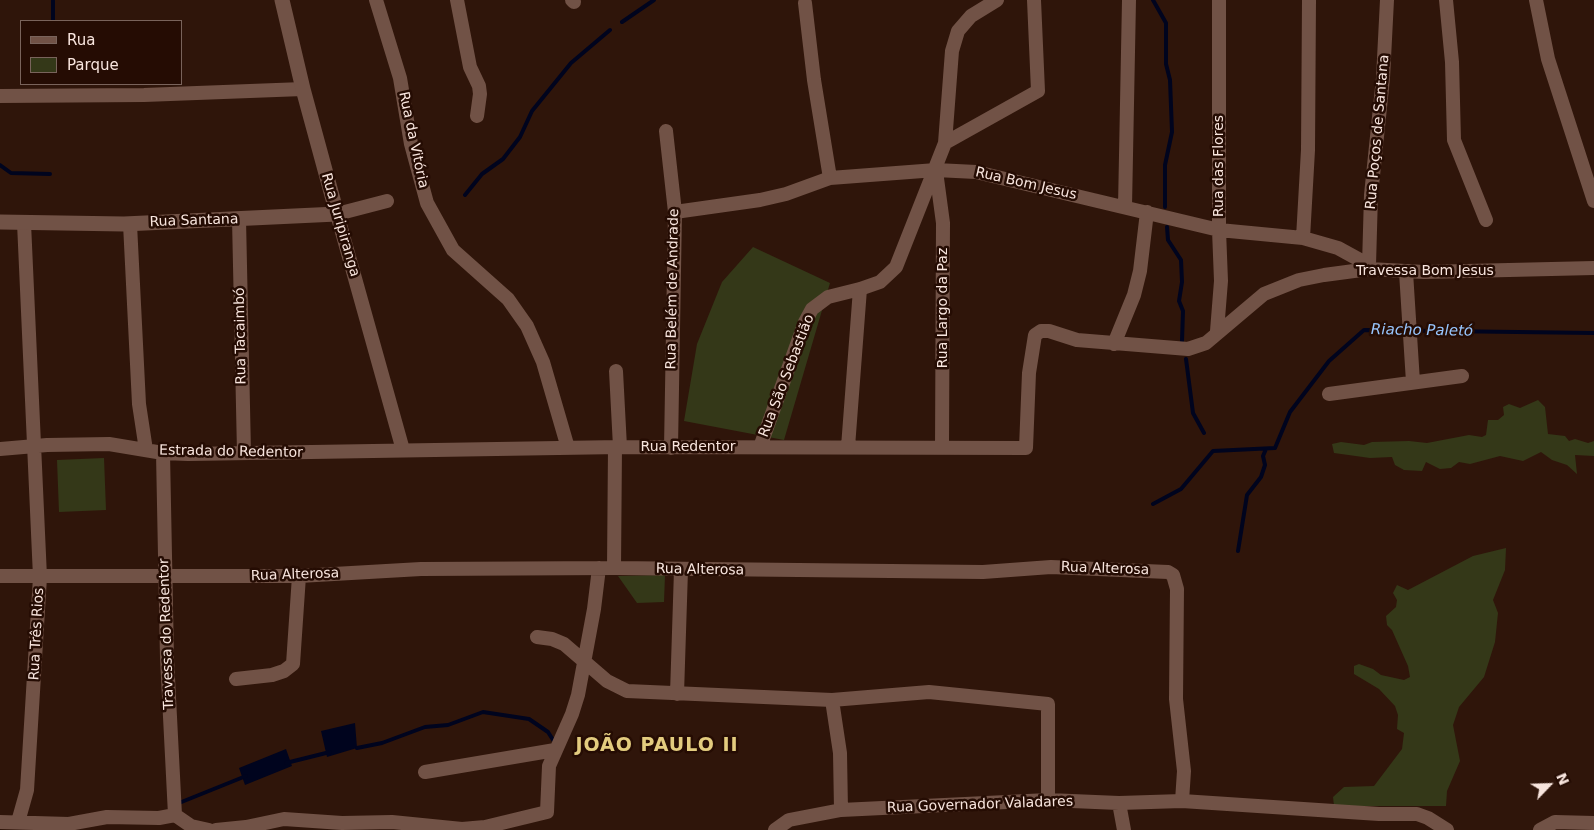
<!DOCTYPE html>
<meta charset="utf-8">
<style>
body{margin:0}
#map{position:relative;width:1594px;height:830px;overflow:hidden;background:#2f150a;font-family:"DejaVu Sans",sans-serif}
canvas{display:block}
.legend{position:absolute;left:20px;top:20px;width:162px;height:65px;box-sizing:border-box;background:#250c03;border:1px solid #79635b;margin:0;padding:6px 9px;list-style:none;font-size:15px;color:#f8e5de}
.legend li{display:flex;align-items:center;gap:10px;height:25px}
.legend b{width:25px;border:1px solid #79635b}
.north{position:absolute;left:1524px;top:760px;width:50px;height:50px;-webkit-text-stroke:4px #250c03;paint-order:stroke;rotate:66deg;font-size:14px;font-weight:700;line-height:20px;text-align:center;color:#f8e5de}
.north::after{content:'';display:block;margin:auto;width:18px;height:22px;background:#f8e5de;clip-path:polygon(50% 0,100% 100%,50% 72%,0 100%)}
</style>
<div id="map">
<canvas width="1594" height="830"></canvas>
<ul class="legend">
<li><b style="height:6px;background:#715246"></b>Rua</li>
<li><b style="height:14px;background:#343818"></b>Parque</li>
</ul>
<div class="north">N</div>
</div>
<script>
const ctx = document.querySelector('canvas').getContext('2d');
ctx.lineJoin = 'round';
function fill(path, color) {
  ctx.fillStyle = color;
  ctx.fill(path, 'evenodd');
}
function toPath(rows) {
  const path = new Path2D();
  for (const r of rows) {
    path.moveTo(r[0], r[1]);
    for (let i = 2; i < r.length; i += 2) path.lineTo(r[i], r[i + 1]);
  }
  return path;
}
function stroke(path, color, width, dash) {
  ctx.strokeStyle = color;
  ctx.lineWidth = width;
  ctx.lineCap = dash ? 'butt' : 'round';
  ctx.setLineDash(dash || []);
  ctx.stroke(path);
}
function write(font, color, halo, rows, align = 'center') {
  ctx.font = font + ' "DejaVu Sans",sans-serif';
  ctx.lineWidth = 5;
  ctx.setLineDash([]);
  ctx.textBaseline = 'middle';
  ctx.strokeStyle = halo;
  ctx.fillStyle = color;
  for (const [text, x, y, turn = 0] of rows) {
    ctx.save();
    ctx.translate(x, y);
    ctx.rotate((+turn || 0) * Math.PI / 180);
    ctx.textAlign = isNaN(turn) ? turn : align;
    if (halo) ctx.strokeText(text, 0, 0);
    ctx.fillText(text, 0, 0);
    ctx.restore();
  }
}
fill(toPath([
 [753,247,830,283,784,440,684,421,697,344,722,282],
 [1538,400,1545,407,1548,434,1565,436,1569,441,1575,439,1588,443,1594,441,1594,456,1575,455,1577,474,1567,465,1552,460,1541,452,1523,461,1500,456,1470,464,1459,462,1451,468,1440,469,1426,462,1422,471,1404,470,1395,465,1392,457,1370,458,1334,453,1332,444,1341,442,1364,445,1372,442,1409,441,1427,443,1469,435,1482,437,1486,435,1488,420,1498,420,1504,415,1503,407,1509,404,1520,408],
 [104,458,106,510,59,512,57,460],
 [1506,548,1505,570,1493,600,1498,613,1495,642,1484,677,1459,707,1453,725,1460,761,1447,791,1446,806,1334,806,1333,797,1344,787,1374,786,1402,749,1404,733,1397,729,1398,715,1395,706,1379,689,1354,674,1354,666,1359,664,1373,669,1381,675,1404,680,1410,677,1408,666,1392,630,1387,625,1386,616,1396,607,1397,600,1393,593,1397,585,1408,590,1473,556],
 [665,575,664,602,637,603,618,576]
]), '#343818');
fill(toPath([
 [355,723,357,748,327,757,321,731],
 [286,749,292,766,245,785,239,768]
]), '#00041e');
stroke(toPath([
 [1153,0,1166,23,1166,64,1170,80,1172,132,1165,165,1165,207],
 [53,1,53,21],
 [622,22,654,0],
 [0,165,11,173,50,174],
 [465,195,482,174,503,159,520,137,532,111,571,63,610,30],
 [1167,227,1168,240,1181,260,1182,282,1179,301,1183,311,1182,341],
 [1186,359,1193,413,1204,433],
 [1153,504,1181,489,1213,451,1275,448,1290,412,1329,361,1364,330,1594,333],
 [1238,551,1247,495,1261,477,1265,465,1263,456,1266,449],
 [357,748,382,743,425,727,448,725,483,712,529,719,548,732,555,743],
 [286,763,330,752],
 [179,803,246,776]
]), '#00041e', 4);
stroke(toPath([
 [376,0,400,78,411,144,427,203,453,250,508,299,527,326,543,362,568,448],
 [457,0,470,67,479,86,480,94,477,116],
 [572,0,574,2],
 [1446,0,1452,62,1454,140,1486,220],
 [1536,0,1548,59,1594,201],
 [805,3,814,80,830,178],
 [0,96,144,95,303,89],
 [666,131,675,212,671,448],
 [945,143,1038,91,1034,0],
 [936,171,943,223,942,448],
 [387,201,337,214,403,450],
 [1125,207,1129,0],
 [675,212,760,200,786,194,830,178,936,170,976,172,1219,230,1303,238,1338,248,1369,265,1369,269],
 [239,219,244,453],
 [130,224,139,404,146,450],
 [1303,238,1308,150,1309,0],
 [1369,265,1371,195,1383,78,1387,0],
 [1406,272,1413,382],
 [1217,331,1221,281,1219,230,1219,0],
 [1114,344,1134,295,1140,271,1147,212],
 [616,371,620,447],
 [1329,394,1462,376],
 [760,447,805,322,812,309,828,297,860,289,880,282,896,267,945,143,952,51,958,31,971,16,997,0],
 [848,447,860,289],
 [0,449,47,445,109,444,163,453,188,454,620,447,1026,448,1029,373,1035,335,1041,331,1049,331,1077,340,1188,349,1206,343,1264,294,1299,280,1324,275,1369,269,1424,272,1594,268],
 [163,453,167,658,175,815],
 [614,568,615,447],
 [0,576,299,576,421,569,614,568,983,572,1051,567,1168,572,1173,575,1177,589,1176,699,1184,771,1182,801],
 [537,637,552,639,564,644,607,681,627,691,832,700,929,692,1048,704,1048,800],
 [236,679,272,675,284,671,293,664,299,576],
 [677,694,681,570],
 [425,772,555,750],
 [1119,803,1124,830],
 [841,810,1048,800,1119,803,1182,801,1379,814,1417,814,1428,818,1447,830],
 [0,822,69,824,107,817,159,818,175,815,191,826,209,830],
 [18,822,27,790,40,577,24,223],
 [216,830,246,827,284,819,342,823,392,822,462,829,485,827,547,812,549,766,572,714,578,695,594,609,599,568],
 [775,830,789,820,841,810,840,753,832,700],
 [1540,830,1555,822,1594,823]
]), '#715246', 14);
stroke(toPath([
 [0,222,124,224,337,214,303,89,282,0]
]), '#715246', 15);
write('14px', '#f8e5de', '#250c03', [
 ["Rua Poços de Santana",1378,132,-85],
 ["Rua da Vitória",413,140,78],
 ["Rua das Flores",1219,166,-90],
 ["Rua Bom Jesus",1026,184,13],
 ["Rua Santana",194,221,-2],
 ["Rua Juripiranga",340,225,74],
 ["Travessa Bom Jesus",1425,271],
 ["Rua Belém de Andrade",673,289,-89],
 ["Rua Largo da Paz",943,308,-90],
 ["Rua Tacaimbó",241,336,-91],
 ["Rua São Sebastião",787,376,-69],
 ["Rua Redentor",688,447],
 ["Estrada do Redentor",231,452,1],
 ["Rua Alterosa",1105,569,2],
 ["Rua Alterosa",700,570,1],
 ["Rua Alterosa",295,575,-2],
 ["Rua Três Rios",37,634,-87],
 ["Travessa do Redentor",167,634,-92],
 ["Rua Governador Valadares",980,805,-2]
]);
write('italic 15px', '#98c6fe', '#250c03', [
 ["Riacho Paletó",1422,331,1]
]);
ctx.letterSpacing = '1px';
write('bold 19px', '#e3cc7f', '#250c03', [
 ["JOÃO PAULO II",657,746]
]);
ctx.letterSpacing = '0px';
</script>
